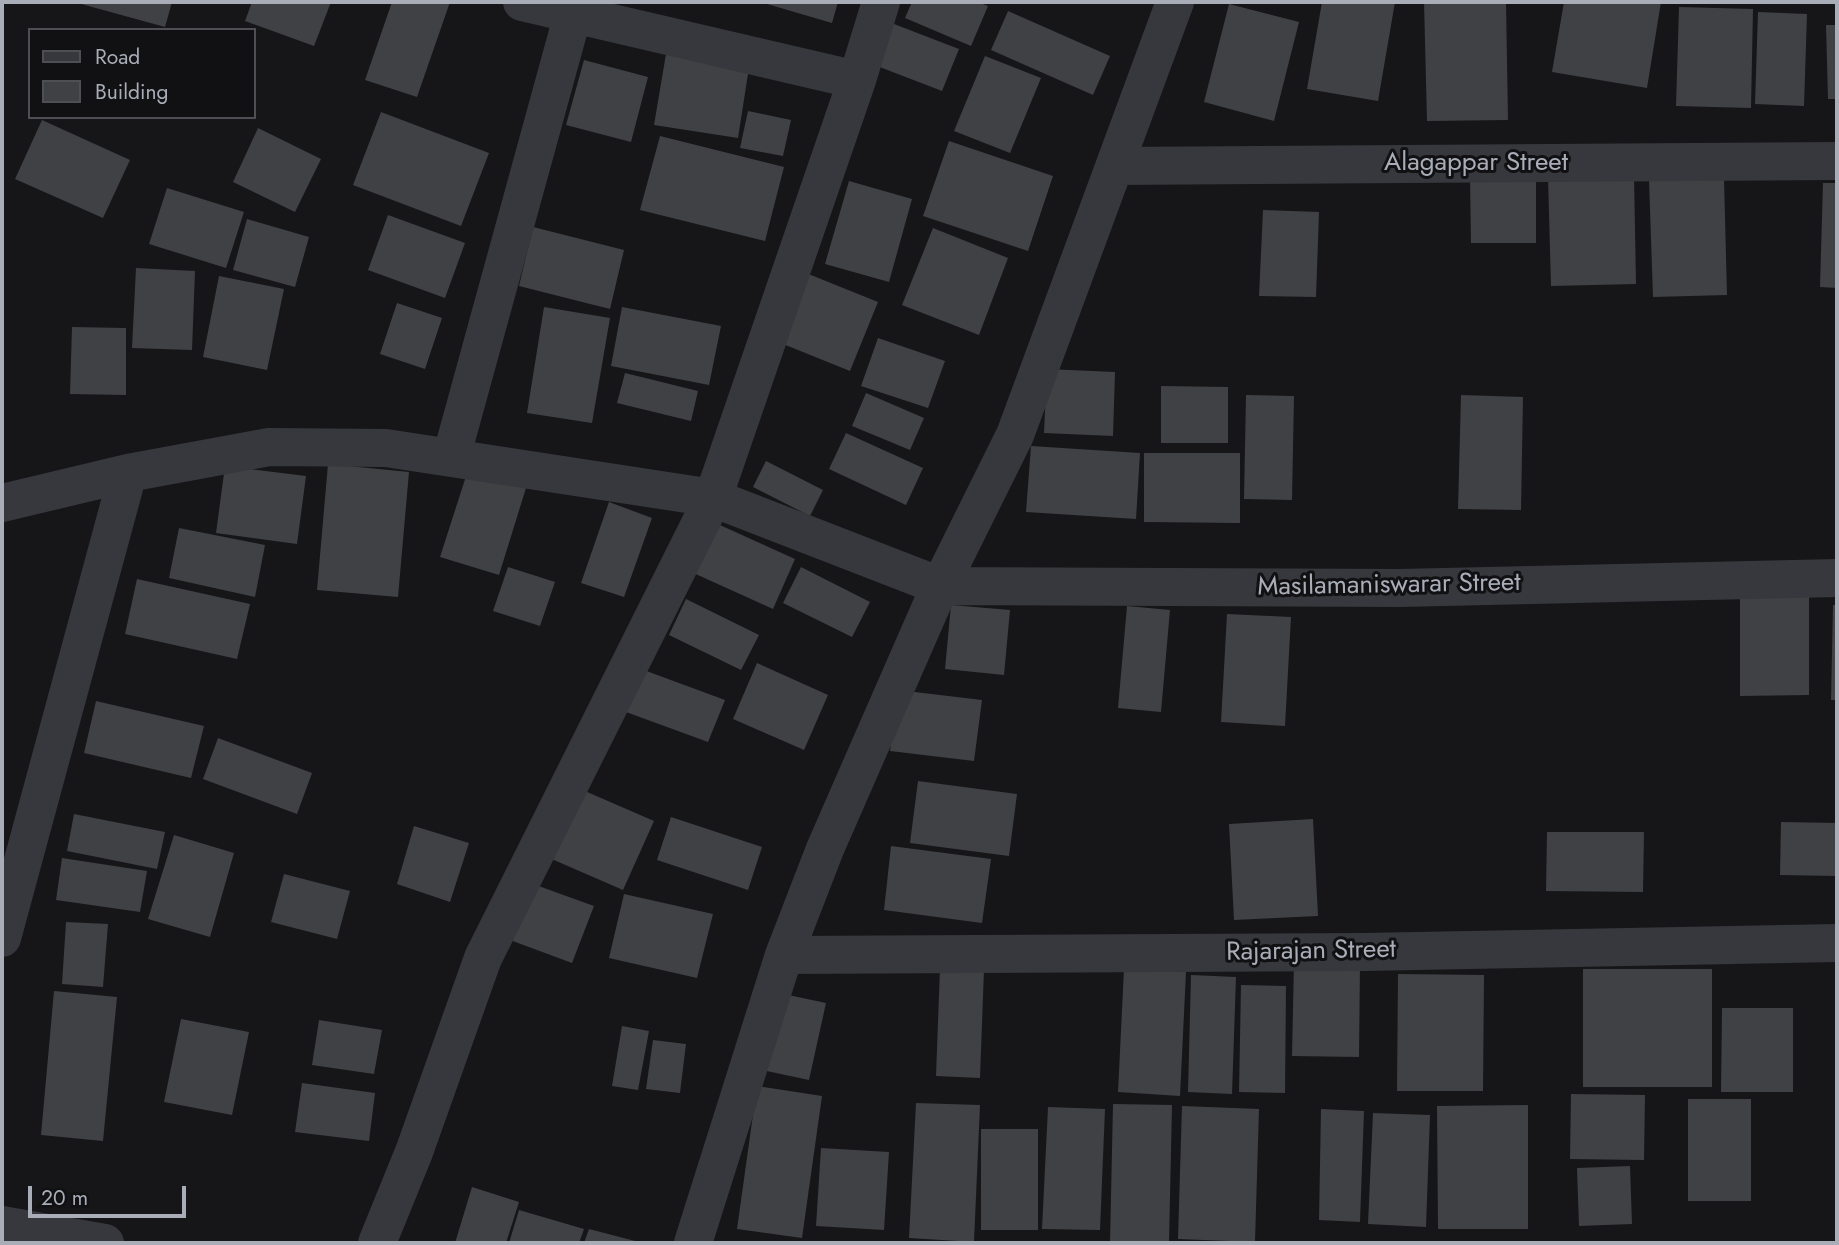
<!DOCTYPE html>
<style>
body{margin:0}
#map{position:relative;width:1839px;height:1245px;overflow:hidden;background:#161618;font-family:Jost,sans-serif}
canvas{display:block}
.frame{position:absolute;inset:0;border:4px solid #a8adb8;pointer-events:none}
.legend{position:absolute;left:28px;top:28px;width:228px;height:91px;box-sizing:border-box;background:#111113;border:2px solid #4d4f55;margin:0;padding:9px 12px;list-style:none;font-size:21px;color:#a8adb8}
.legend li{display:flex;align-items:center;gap:14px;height:35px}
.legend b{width:35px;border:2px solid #4d4f55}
.scale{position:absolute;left:28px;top:1186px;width:158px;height:32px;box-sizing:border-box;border:4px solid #a8adb8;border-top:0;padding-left:9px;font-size:21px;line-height:24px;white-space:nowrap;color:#a8adb8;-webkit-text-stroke:5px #111113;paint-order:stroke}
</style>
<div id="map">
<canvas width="1839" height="1245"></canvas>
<div class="frame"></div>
<ul class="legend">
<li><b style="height:9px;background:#37383d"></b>Road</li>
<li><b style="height:19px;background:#404145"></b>Building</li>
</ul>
<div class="scale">20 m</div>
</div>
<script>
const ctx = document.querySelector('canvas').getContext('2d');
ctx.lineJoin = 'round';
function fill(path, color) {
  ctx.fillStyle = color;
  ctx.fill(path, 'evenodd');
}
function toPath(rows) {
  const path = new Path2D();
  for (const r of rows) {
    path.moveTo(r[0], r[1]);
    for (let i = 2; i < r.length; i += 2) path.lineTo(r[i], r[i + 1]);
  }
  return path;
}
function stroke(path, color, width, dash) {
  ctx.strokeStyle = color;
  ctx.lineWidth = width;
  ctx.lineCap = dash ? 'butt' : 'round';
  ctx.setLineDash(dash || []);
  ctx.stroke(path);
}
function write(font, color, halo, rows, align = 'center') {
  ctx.font = font + ' Jost,sans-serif';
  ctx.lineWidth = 6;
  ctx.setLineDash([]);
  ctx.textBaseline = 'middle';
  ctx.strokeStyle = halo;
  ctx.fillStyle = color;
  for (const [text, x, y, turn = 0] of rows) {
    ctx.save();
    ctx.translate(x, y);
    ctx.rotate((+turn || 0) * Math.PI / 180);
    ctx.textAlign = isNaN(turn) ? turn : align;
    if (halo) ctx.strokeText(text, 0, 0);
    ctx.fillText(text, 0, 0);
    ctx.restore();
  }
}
fill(toPath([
 [74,2,172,2,165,27],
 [252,2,331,2,314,46,245,21],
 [392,2,450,2,417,97,365,80],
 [768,2,838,2,832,23,767,4],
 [912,2,978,2,988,6,971,46,905,18],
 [1322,2,1395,2,1378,101,1307,89],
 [1424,2,1506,2,1508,120,1427,121],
 [1564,2,1661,2,1647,88,1552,72],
 [1229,4,1299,22,1274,121,1204,102],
 [1679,7,1753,9,1751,108,1676,106],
 [1008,11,1110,56,1093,95,991,50],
 [1758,12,1807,14,1804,106,1755,104],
 [881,19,959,49,942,91,864,61],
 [1826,25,1837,25,1837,99,1828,99],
 [667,48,750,61,738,138,654,125],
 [985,56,1041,78,1010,153,954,131],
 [584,60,648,77,631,142,566,125],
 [748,111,791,120,783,156,740,148],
 [381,112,489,153,461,226,353,185],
 [42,120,130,160,103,218,15,179],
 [258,128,321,159,295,212,233,182],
 [660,136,784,167,765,241,640,210],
 [949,141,1053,176,1028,251,923,216],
 [1634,175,1636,284,1551,286,1548,177],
 [1536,177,1536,243,1471,243,1470,178],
 [1724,178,1727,295,1653,297,1649,180],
 [849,181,912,199,889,282,825,264],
 [1823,183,1837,183,1837,288,1820,287],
 [167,188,244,212,226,268,149,244],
 [1263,210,1319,212,1316,297,1259,296],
 [388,215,465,243,445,298,368,270],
 [247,219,309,237,295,287,233,270],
 [533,227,624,250,610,309,519,286],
 [933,228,1008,258,979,335,902,305],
 [136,268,195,271,192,350,132,348],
 [806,273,878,302,850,371,778,342],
 [219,276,284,289,267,370,203,357],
 [397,303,442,318,425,369,380,354],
 [544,307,610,318,592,423,527,413],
 [622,307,721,326,709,385,611,366],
 [72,327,126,328,126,395,70,394],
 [878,338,945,361,928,408,861,386],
 [1047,369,1115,372,1113,436,1044,433],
 [625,373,698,391,691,421,617,403],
 [1161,386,1228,387,1228,443,1161,443],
 [866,393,924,418,910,450,852,426],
 [1246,395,1294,396,1292,500,1244,499],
 [1461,395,1523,397,1521,510,1458,509],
 [846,433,923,468,906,505,829,469],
 [1031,446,1140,453,1136,519,1026,512],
 [1144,453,1240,453,1240,523,1144,522],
 [766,461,823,490,810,516,753,487],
 [328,464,409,472,398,597,317,590],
 [225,466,306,476,297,544,216,533],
 [468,470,526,488,499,575,440,557],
 [609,502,652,518,624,597,581,583],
 [711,521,795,559,773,609,689,571],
 [179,528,265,545,255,597,169,578],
 [508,567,555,582,540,626,493,611],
 [801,567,870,602,852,637,783,603],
 [137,579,250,604,237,659,125,634],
 [1809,594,1809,695,1740,696,1740,595],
 [686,599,759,635,741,670,669,635],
 [951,605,1010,610,1004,675,945,669],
 [1833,605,1837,605,1837,700,1831,700],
 [1127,606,1170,610,1161,712,1118,708],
 [1227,614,1291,617,1285,726,1221,722],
 [757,663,828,695,804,750,733,719],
 [641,669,725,700,708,742,626,712],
 [898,690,982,700,974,761,890,751],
 [96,701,204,726,191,778,84,753],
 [218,738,312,773,297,814,203,779],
 [918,781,1017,794,1009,856,910,843],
 [578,788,654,821,623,890,547,857],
 [74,814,165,832,157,869,67,851],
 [671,817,762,847,748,890,657,860],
 [1313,819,1318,916,1234,920,1229,824],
 [1781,822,1837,823,1837,876,1780,875],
 [414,826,469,843,450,902,397,884],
 [1547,832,1644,832,1643,892,1546,891],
 [174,835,234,853,210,937,148,919],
 [891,846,991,859,982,923,884,910],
 [62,858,147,871,140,912,56,900],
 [284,874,350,891,337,939,271,922],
 [533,884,594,906,572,963,510,940],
 [624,894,713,914,697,978,609,958],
 [66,922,108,924,103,987,62,984],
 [1294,962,1360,963,1359,1057,1292,1056],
 [940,968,984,969,980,1078,936,1076],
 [1124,969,1186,972,1180,1096,1118,1092],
 [1583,969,1712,969,1712,1087,1583,1087],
 [1398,974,1484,975,1483,1091,1397,1091],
 [1191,975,1236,977,1232,1094,1188,1092],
 [1241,985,1286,986,1285,1093,1239,1092],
 [54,991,117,997,103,1141,41,1135],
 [779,993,826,1003,809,1080,762,1070],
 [1722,1008,1793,1008,1793,1092,1721,1092],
 [181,1019,249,1032,232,1115,164,1102],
 [319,1020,382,1030,374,1074,312,1065],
 [622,1026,649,1031,638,1090,612,1086],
 [653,1040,686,1044,680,1093,646,1089],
 [302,1083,375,1093,369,1141,295,1132],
 [757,1086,822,1096,802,1238,737,1229],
 [1571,1094,1645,1095,1644,1160,1570,1159],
 [1688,1099,1751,1099,1751,1201,1688,1201],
 [916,1103,980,1105,974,1242,909,1238],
 [1113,1104,1172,1105,1169,1243,1110,1242],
 [1528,1105,1528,1229,1438,1229,1437,1106],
 [1182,1106,1259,1109,1255,1242,1178,1239],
 [1048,1107,1105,1109,1100,1230,1042,1229],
 [1321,1109,1364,1111,1360,1222,1319,1220],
 [1373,1113,1430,1115,1426,1227,1368,1224],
 [981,1129,1038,1129,1038,1230,981,1230],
 [821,1148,889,1152,884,1230,816,1226],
 [1630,1166,1632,1224,1579,1226,1577,1168],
 [472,1187,519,1202,506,1243,455,1243],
 [519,1210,584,1229,579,1243,509,1243],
 [589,1229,639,1242,639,1243,584,1243]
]), '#404145');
stroke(toPath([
 [522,2,857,80],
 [1115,166,1837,161],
 [451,458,573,14],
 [2,503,128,473,269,447,386,448,713,498,940,586,1400,588,1837,578],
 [2,938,128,473],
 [784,955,1364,952,1837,943],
 [2,1225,105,1243],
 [377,1243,414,1152,483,958,713,498,857,80,881,2],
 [693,1243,784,955,825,849,940,586,1015,435,1175,2]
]), '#37383d', 38);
write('26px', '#a8adb8', '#111113', [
 ["Alagappar Street",1476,164],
 ["Masilamaniswarar Street",1389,586,-1],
 ["Rajarajan Street",1311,952,-1]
]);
</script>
